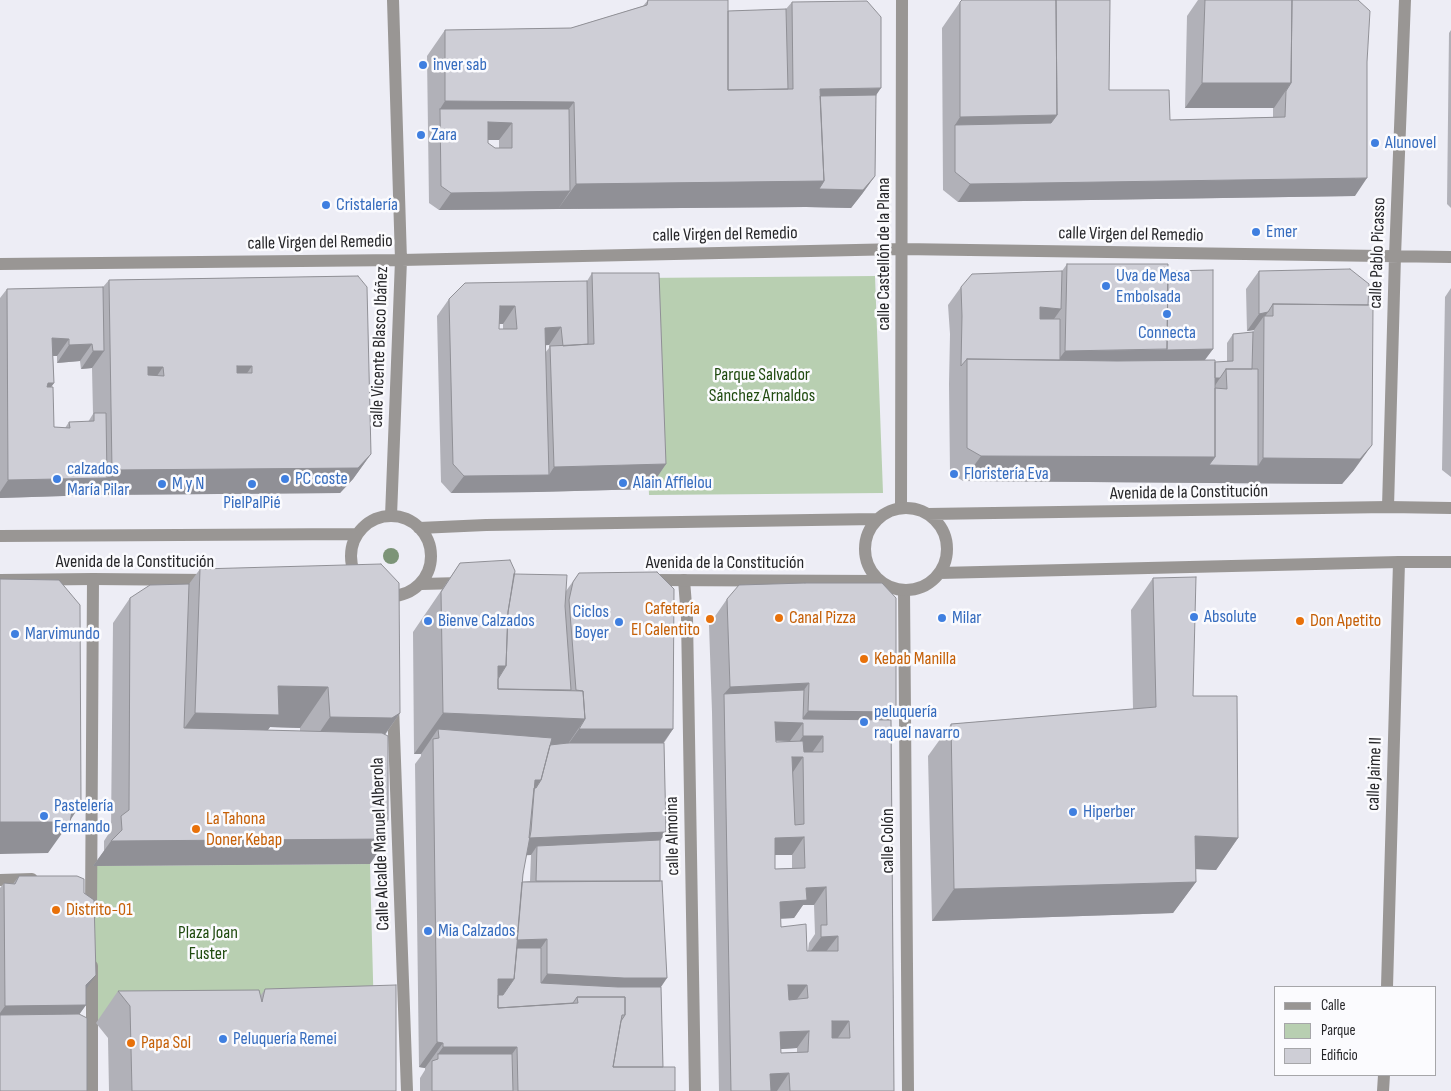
<!DOCTYPE html>
<meta charset="utf-8">
<style>
body{margin:0}
#map{position:relative;width:1451px;height:1091px;overflow:hidden;background:#ededf5;font-family:"Sofia Sans Condensed",sans-serif}
canvas{display:block}
.legend{position:absolute;left:1274px;top:986px;width:162px;height:90px;box-sizing:border-box;background:#fbfbfe;border:1px solid #a6a6a9;margin:0;padding:6px 9px;list-style:none;font-size:15px;color:#262629}
.legend li{display:flex;align-items:center;gap:10px;height:25px}
.legend b{width:25px;border:1px solid #a6a6a9}
</style>
<div id="map">
<canvas width="1451" height="1091"></canvas>
<ul class="legend">
<li><b style="height:6px;background:#999694"></b>Calle</li>
<li><b style="height:14px;background:#b8cfb1"></b>Parque</li>
<li><b style="height:14px;background:#ceced6"></b>Edificio</li>
</ul>
</div>
<script>
const ctx = document.querySelector('canvas').getContext('2d');
ctx.lineJoin = 'round';
function fill(path, color) {
  ctx.fillStyle = color;
  ctx.fill(path, 'evenodd');
}
function toPath(rows) {
  const path = new Path2D();
  for (const r of rows) {
    if (r.length === 3) {
      path.moveTo(r[0] + r[2], r[1]);
      path.arc(r[0], r[1], r[2], 0, 2 * Math.PI);
      continue;
    }
    path.moveTo(r[0], r[1]);
    for (let i = 2; i < r.length; i += 2) path.lineTo(r[i], r[i + 1]);
  }
  return path;
}
function stroke(path, color, width, dash) {
  ctx.strokeStyle = color;
  ctx.lineWidth = width;
  ctx.lineCap = dash ? 'butt' : 'round';
  ctx.setLineDash(dash || []);
  ctx.stroke(path);
}
function write(font, color, halo, rows, align = 'center') {
  ctx.font = font + ' "Sofia Sans Condensed",sans-serif';
  ctx.lineWidth = 5;
  ctx.setLineDash([]);
  ctx.textBaseline = 'middle';
  ctx.strokeStyle = halo;
  ctx.fillStyle = color;
  for (const [text, x, y, turn = 0] of rows) {
    ctx.save();
    ctx.translate(x, y);
    ctx.rotate((+turn || 0) * Math.PI / 180);
    ctx.textAlign = isNaN(turn) ? turn : align;
    if (halo) ctx.strokeText(text, 0, 0);
    ctx.fillText(text, 0, 0);
    ctx.restore();
  }
}
fill(toPath([
 [875,276,883,493,649,495,641,278],
 [370,864,374,1017,96,1023,93,866]
]), '#b8cfb1');
stroke(toPath([
 [0,264,401,260,901,249,1451,257],
 [1388,507,1395,256,1405,0],
 [901,508,902,0],
 [391,516,401,260,393,0],
 [684,580,687,618,695,1091],
 [904,590,908,1091],
 [393,706,407,1091],
 [0,880,32,879],
 [91,914,93,579],
 [92,966,92,1091],
 [1387,987,1399,562],
 [1383,1091,1384,1075]
]), '#999694', 12);
stroke(toPath([
 [906,549,41],
 [928,514,1388,507,1451,508],
 [391,556,40],
 [419,528,486,525,876,519],
 [0,536,357,534],
 [939,573,1399,562,1451,562],
 [0,580,93,579,207,580],
 [649,580,879,581],
 [421,584,461,583]
]), '#999694', 12);
ctx.fillStyle = '#7c9477';
for (const [x, y] of [
 [391,556]
]) {
  ctx.beginPath();
  ctx.arc(x, y, 8, 0, 2 * Math.PI);
  ctx.fill();
}
fill(toPath([
 [648,0,728,0,728,11,786,9,792,2,876,95,875,176,862,194,851,208,806,207,439,210,429,203,427,56,445,30,571,28,643,6],
 [488,140,499,140,499,148,495,148,488,143],
 [1198,0,1358,0,1355,196,958,202,943,190,942,28,960,2,1109,90,1170,120,1273,117,1273,108,1185,108,1187,16],
 [1451,30,1451,208,1447,204,1449,33],
 [1067,264,1168,271,1213,349,1205,360,1215,362,1227,362,1227,343,1233,334,1253,332,1254,330,1247,331,1246,289,1259,271,1354,470,1342,484,963,481,950,473,949,384,950,334,948,305,961,287,1062,271],
 [592,273,666,464,649,489,537,492,451,493,441,482,437,316,449,299,587,281],
 [499,324,503,324,503,329,499,329],
 [545,345,549,345,549,348,545,353],
 [358,276,371,454,353,479,340,493,95,495,0,498,0,298,7,289,103,287,109,280],
 [53,356,57,356,57,363,80,361,81,369,92,368,93,414,88,422,69,422,65,428,54,427,51,387,54,383],
 [1451,288,1451,477,1442,470,1445,297],
 [460,563,514,574,566,591,579,573,673,729,664,743,666,832,660,841,661,987,663,1067,675,1091,420,1091,420,1078,425,1070,425,1068,419,1067,415,764,421,756,421,754,414,754,413,632],
 [526,855,531,855,530,881,522,882],
 [200,569,400,713,385,735,380,832,370,864,93,866,104,851,104,841,111,830,113,623,130,598,189,584],
 [270,727,300,728,300,731,268,730],
 [1153,578,1193,696,1238,838,1216,870,1195,869,1196,882,1173,913,932,921,928,756,951,724,1133,709,1131,610],
 [727,599,896,712,891,720,894,1091,719,1091,712,712,709,625],
 [776,741,790,741,776,742],
 [775,855,792,855,792,868,775,869],
 [803,905,814,905,815,934,809,943,808,951,807,951,781,927,780,919,794,918],
 [797,1048,797,1052,781,1053,781,1049],
 [19,876,84,893,86,989,86,1005,79,1014,0,1091,0,888,4,883,13,884],
 [265,989,396,1091,109,1091,108,1038,96,1023,118,991,261,995]
]), '#b1b1b8');
fill(toPath([
 [1202,83,1291,83,1274,108,1185,108],
 [881,88,864,113,816,114,820,89],
 [445,101,574,102,556,127,512,123,499,140,475,140,440,109],
 [1057,115,1039,140,955,125,960,117],
 [875,176,862,194,851,208,806,207,558,209,576,184],
 [1367,178,1355,196,958,202,970,184],
 [570,191,558,209,439,210,451,193],
 [500,306,515,306,503,324,487,324],
 [1040,307,1061,309,1049,326,1027,324],
 [1268,312,1264,318,1264,316,1254,330,1247,331,1259,314],
 [561,327,549,345,532,346,545,328],
 [52,338,69,339,57,356,40,356],
 [92,344,80,361,57,363,69,345],
 [1213,349,1200,366,1053,367,1065,351],
 [93,351,104,351,92,368,81,369],
 [237,366,252,366,234,392],
 [148,367,163,367,146,392],
 [1207,378,1220,378,1214,387],
 [48,383,54,383,42,400],
 [1372,445,1354,470,1342,484,963,481,981,456,1215,457,1258,466,1263,458],
 [371,454,353,479,340,493,95,495,0,498,0,492,8,480,107,478,112,470],
 [666,464,649,489,537,492,451,493,464,476,549,475,554,467],
 [498,666,506,666,487,695],
 [809,683,791,708,724,694,730,687],
 [278,686,328,687,300,728,270,727,250,755,167,753,195,713],
 [808,711,896,712,879,737,823,737,811,754,791,754,803,736,803,723,790,741,763,740,775,722,799,723],
 [400,713,371,754,302,758,330,717],
 [443,713,585,719,557,760,439,738,438,729,421,754,414,754],
 [579,729,673,729,651,760,557,760],
 [792,757,803,757,791,775],
 [535,780,541,780,529,798],
 [81,804,69,822,70,822,48,853,0,854,0,822,72,811],
 [388,820,374,839,387,839,370,864,93,866,111,841,379,831],
 [666,832,653,850,537,846,531,855,513,856,525,838],
 [1195,836,1238,838,1216,870,1172,868],
 [804,837,792,855,762,855,775,838],
 [1196,882,1173,913,932,921,954,889],
 [826,887,814,905,803,905,794,918,768,919,780,902,806,888],
 [838,936,825,953,808,955,821,937],
 [547,939,535,957,506,957,512,940],
 [547,974,667,978,655,996,535,992],
 [96,975,75,1005,86,1005,57,1046,0,1046,0,1013,5,1006,86,985],
 [498,979,514,979,497,1004],
 [788,985,807,985,795,1002,776,1003],
 [832,1021,849,1021,837,1039,819,1039],
 [809,1031,797,1048,768,1050,780,1032],
 [437,1042,443,1043,425,1068,419,1067],
 [443,1047,517,1047,500,1072,438,1059,438,1054],
 [789,1073,777,1091,758,1091,770,1074]
]), '#909096');
const building = toPath([
 [648,0,728,0,728,90,793,89,792,2,867,1,881,17,881,88,820,89,824,181,576,184,574,102,445,101,445,30,571,28,647,5,648,0],
 [962,0,1056,0,1057,115,960,117,960,2,962,0],
 [1056,0,1110,0,1109,90,1169,90,1170,120,1285,117,1286,91,1291,83,1292,0,1358,0,1370,11,1367,62,1367,178,970,184,955,172,955,125,1051,123,1057,115,1056,0],
 [1205,0,1292,0,1291,83,1202,83,1205,0],
 [786,9,788,89,728,90,728,11,786,9],
 [876,95,875,176,863,190,819,189,824,181,820,96,876,95],
 [440,109,569,109,570,191,451,193,441,186,440,109],
 [488,122,512,123,512,148,495,148,488,143,488,122],
 [1067,264,1168,264,1167,349,1065,351,1067,264],
 [1350,269,1369,284,1368,305,1273,304,1268,312,1259,314,1259,271,1350,269],
 [1213,270,1213,349,1167,350,1168,271,1213,270],
 [1062,271,1061,309,1040,307,1040,319,1060,319,1060,360,967,359,961,366,962,316,961,287,972,274,1062,271],
 [592,273,659,273,666,464,554,467,550,346,594,344,592,273],
 [358,276,367,287,371,454,358,468,112,470,109,280,358,276],
 [237,366,252,366,252,373,237,373,237,366],
 [148,367,163,367,164,376,148,375,148,367],
 [587,281,588,344,563,346,561,327,545,328,549,475,464,476,453,464,449,299,465,283,587,281],
 [500,306,515,306,517,329,499,329,500,306],
 [103,287,104,351,93,351,92,344,69,345,69,339,52,338,54,383,48,383,47,387,53,387,54,427,70,428,69,422,94,421,94,413,106,413,107,478,8,480,7,289,103,287],
 [1273,304,1373,305,1372,445,1360,459,1263,458,1264,316,1273,316,1273,304],
 [1253,332,1252,369,1226,369,1220,378,1215,378,1215,362,1233,361,1233,334,1253,332],
 [967,359,1117,361,1215,360,1215,457,981,456,967,448,967,359],
 [1226,369,1258,369,1258,466,1209,465,1215,457,1215,388,1227,389,1226,369],
 [510,560,515,571,508,612,506,666,498,666,498,689,583,691,585,719,443,713,441,592,460,563,510,560],
 [381,564,399,583,400,713,392,718,330,717,328,687,278,686,279,715,195,713,200,569,381,564],
 [657,572,674,589,673,729,579,729,585,719,583,691,576,690,569,600,573,582,579,573,657,572],
 [514,574,567,575,565,606,571,690,498,689,498,679,506,666,508,612,514,574],
 [1196,577,1193,696,1237,696,1238,838,1195,836,1196,882,954,889,951,724,1156,707,1153,578,1196,577],
 [0,579,59,580,80,605,81,804,72,811,70,822,0,822,0,579],
 [805,583,882,583,896,598,896,712,808,711,809,683,730,687,727,599,739,585,805,583],
 [189,584,184,728,382,733,388,736,388,820,379,831,387,839,111,841,122,830,121,816,129,810,130,598,150,585,189,584],
 [804,690,803,719,891,720,894,1091,790,1091,789,1073,770,1074,771,1091,731,1091,724,694,804,690],
 [775,722,803,723,803,736,823,736,823,752,804,752,803,741,776,742,775,722],
 [792,757,803,757,804,824,795,825,792,757],
 [804,837,805,868,775,869,775,838,804,837],
 [826,887,827,925,821,925,821,937,838,936,838,951,807,951,806,924,781,927,780,902,807,900,806,888,826,887],
 [788,985,807,985,808,998,789,1000,788,985],
 [832,1021,849,1021,850,1038,832,1038,832,1021],
 [809,1031,808,1052,781,1053,780,1032,809,1031],
 [438,729,552,738,541,780,535,780,531,831,523,874,514,979,498,979,498,1008,578,1003,577,997,625,997,625,1015,622,1015,613,1067,675,1067,675,1091,518,1091,517,1047,443,1047,443,1043,437,1042,433,739,439,738,438,729],
 [568,743,664,743,666,832,529,838,534,788,536,788,541,780,550,745,568,743],
 [660,840,660,881,536,881,537,846,660,840],
 [19,876,77,876,84,879,84,893,94,900,96,975,86,985,86,1005,5,1006,4,883,15,884,19,876],
 [662,881,667,978,624,978,547,974,547,939,517,940,522,882,662,881],
 [517,948,541,948,541,983,618,987,661,987,663,1067,613,1067,621,1021,625,1015,625,997,577,997,573,1003,498,1008,498,995,503,995,514,979,517,948],
 [396,985,396,1091,132,1091,130,1006,118,991,259,990,262,1002,265,989,396,985],
 [79,1014,87,1018,87,1091,0,1091,0,1015,79,1014],
 [438,1054,512,1054,513,1091,432,1091,432,1061,438,1059,438,1054]
]);
fill(building, '#ceced6');
stroke(building, '#909096', 1);
for (const [x, y, r, color] of [
 [423,65,5,"#3f7fe0"],
 [421,135,5,"#3f7fe0"],
 [1375,143,5,"#3f7fe0"],
 [326,205,5,"#3f7fe0"],
 [1256,232,5,"#3f7fe0"],
 [1106,286,5,"#3f7fe0"],
 [1167,314,5,"#3f7fe0"],
 [954,474,5,"#3f7fe0"],
 [57,479,5,"#3f7fe0"],
 [285,479,5,"#3f7fe0"],
 [623,483,5,"#3f7fe0"],
 [162,484,5,"#3f7fe0"],
 [252,484,5,"#3f7fe0"],
 [1194,617,5,"#3f7fe0"],
 [779,618,5,"#e8710a"],
 [942,618,5,"#3f7fe0"],
 [710,619,5,"#e8710a"],
 [428,621,5,"#3f7fe0"],
 [1300,621,5,"#e8710a"],
 [619,622,5,"#3f7fe0"],
 [15,634,5,"#3f7fe0"],
 [864,659,5,"#e8710a"],
 [864,722,5,"#3f7fe0"],
 [1073,812,5,"#3f7fe0"],
 [44,816,5,"#3f7fe0"],
 [196,829,5,"#e8710a"],
 [56,910,5,"#e8710a"],
 [428,931,5,"#3f7fe0"],
 [223,1039,5,"#3f7fe0"],
 [131,1043,5,"#e8710a"]
]) {
  const dot = new Path2D();
  dot.arc(x, y, r, 0, 2 * Math.PI);
  ctx.fillStyle = color;
  ctx.fill(dot);
  stroke(dot, '#fbfbfe', 2);
}
write('18px', '#366cbe', '#fbfbfe', [
 ["inver sab",433,65],
 ["Zara",431,135],
 ["Alunovel",1385,143],
 ["Cristalería",336,205],
 ["Emer",1266,232],
 ["Uva de Mesa",1116,276],
 ["Embolsada",1116,297],
 ["Connecta",1167,333,"center"],
 ["calzados",67,469],
 ["María Pilar",67,490],
 ["Floristería Eva",964,474],
 ["PC coste",295,479],
 ["Alain Afflelou",633,483],
 ["M y N",172,484],
 ["PielPalPié",252,503,"center"],
 ["Ciclos",609,612,"right"],
 ["Boyer",609,633,"right"],
 ["Absolute",1204,617],
 ["Milar",952,618],
 ["Bienve Calzados",438,621],
 ["Marvimundo",25,634],
 ["peluquería",874,712],
 ["raquel navarro",874,733],
 ["Pastelería",54,806],
 ["Fernando",54,827],
 ["Hiperber",1083,812],
 ["Mia Calzados",438,931],
 ["Peluquería Remei",233,1039]
], 'left');
write('18px', '#262629', '#fbfbfe', [
 ["calle Virgen del Remedio",725,235,-1],
 ["calle Virgen del Remedio",1131,235,1],
 ["calle Virgen del Remedio",320,243,-1],
 ["calle Pablo Picasso",1378,253,-88],
 ["calle Castellón de la Plana",884,254,-90],
 ["calle Vicente Blasco Ibáñez",380,347,-88],
 ["Avenida de la Constitución",1189,493,-1],
 ["Avenida de la Constitución",135,562],
 ["Avenida de la Constitución",725,563],
 ["calle Jaime II",1375,774,-88],
 ["calle Almoina",673,836,-91],
 ["calle Colón",888,841,-90],
 ["Calle Alcalde Manuel Alberola",381,844,-92]
]);
write('18px', '#204b10', '#fbfbfe', [
 ["Parque Salvador",762,375],
 ["Sánchez Arnaldos",762,396],
 ["Plaza Joan",208,933],
 ["Fuster",208,954]
]);
write('18px', '#c56008', '#fbfbfe', [
 ["Cafetería",700,609,"right"],
 ["El Calentito",700,630,"right"],
 ["Canal Pizza",789,618],
 ["Don Apetito",1310,621],
 ["Kebab Manilla",874,659],
 ["La Tahona",206,819],
 ["Doner Kebap",206,840],
 ["Distrito-01",66,910],
 ["Papa Sol",141,1043]
], 'left');
</script>
